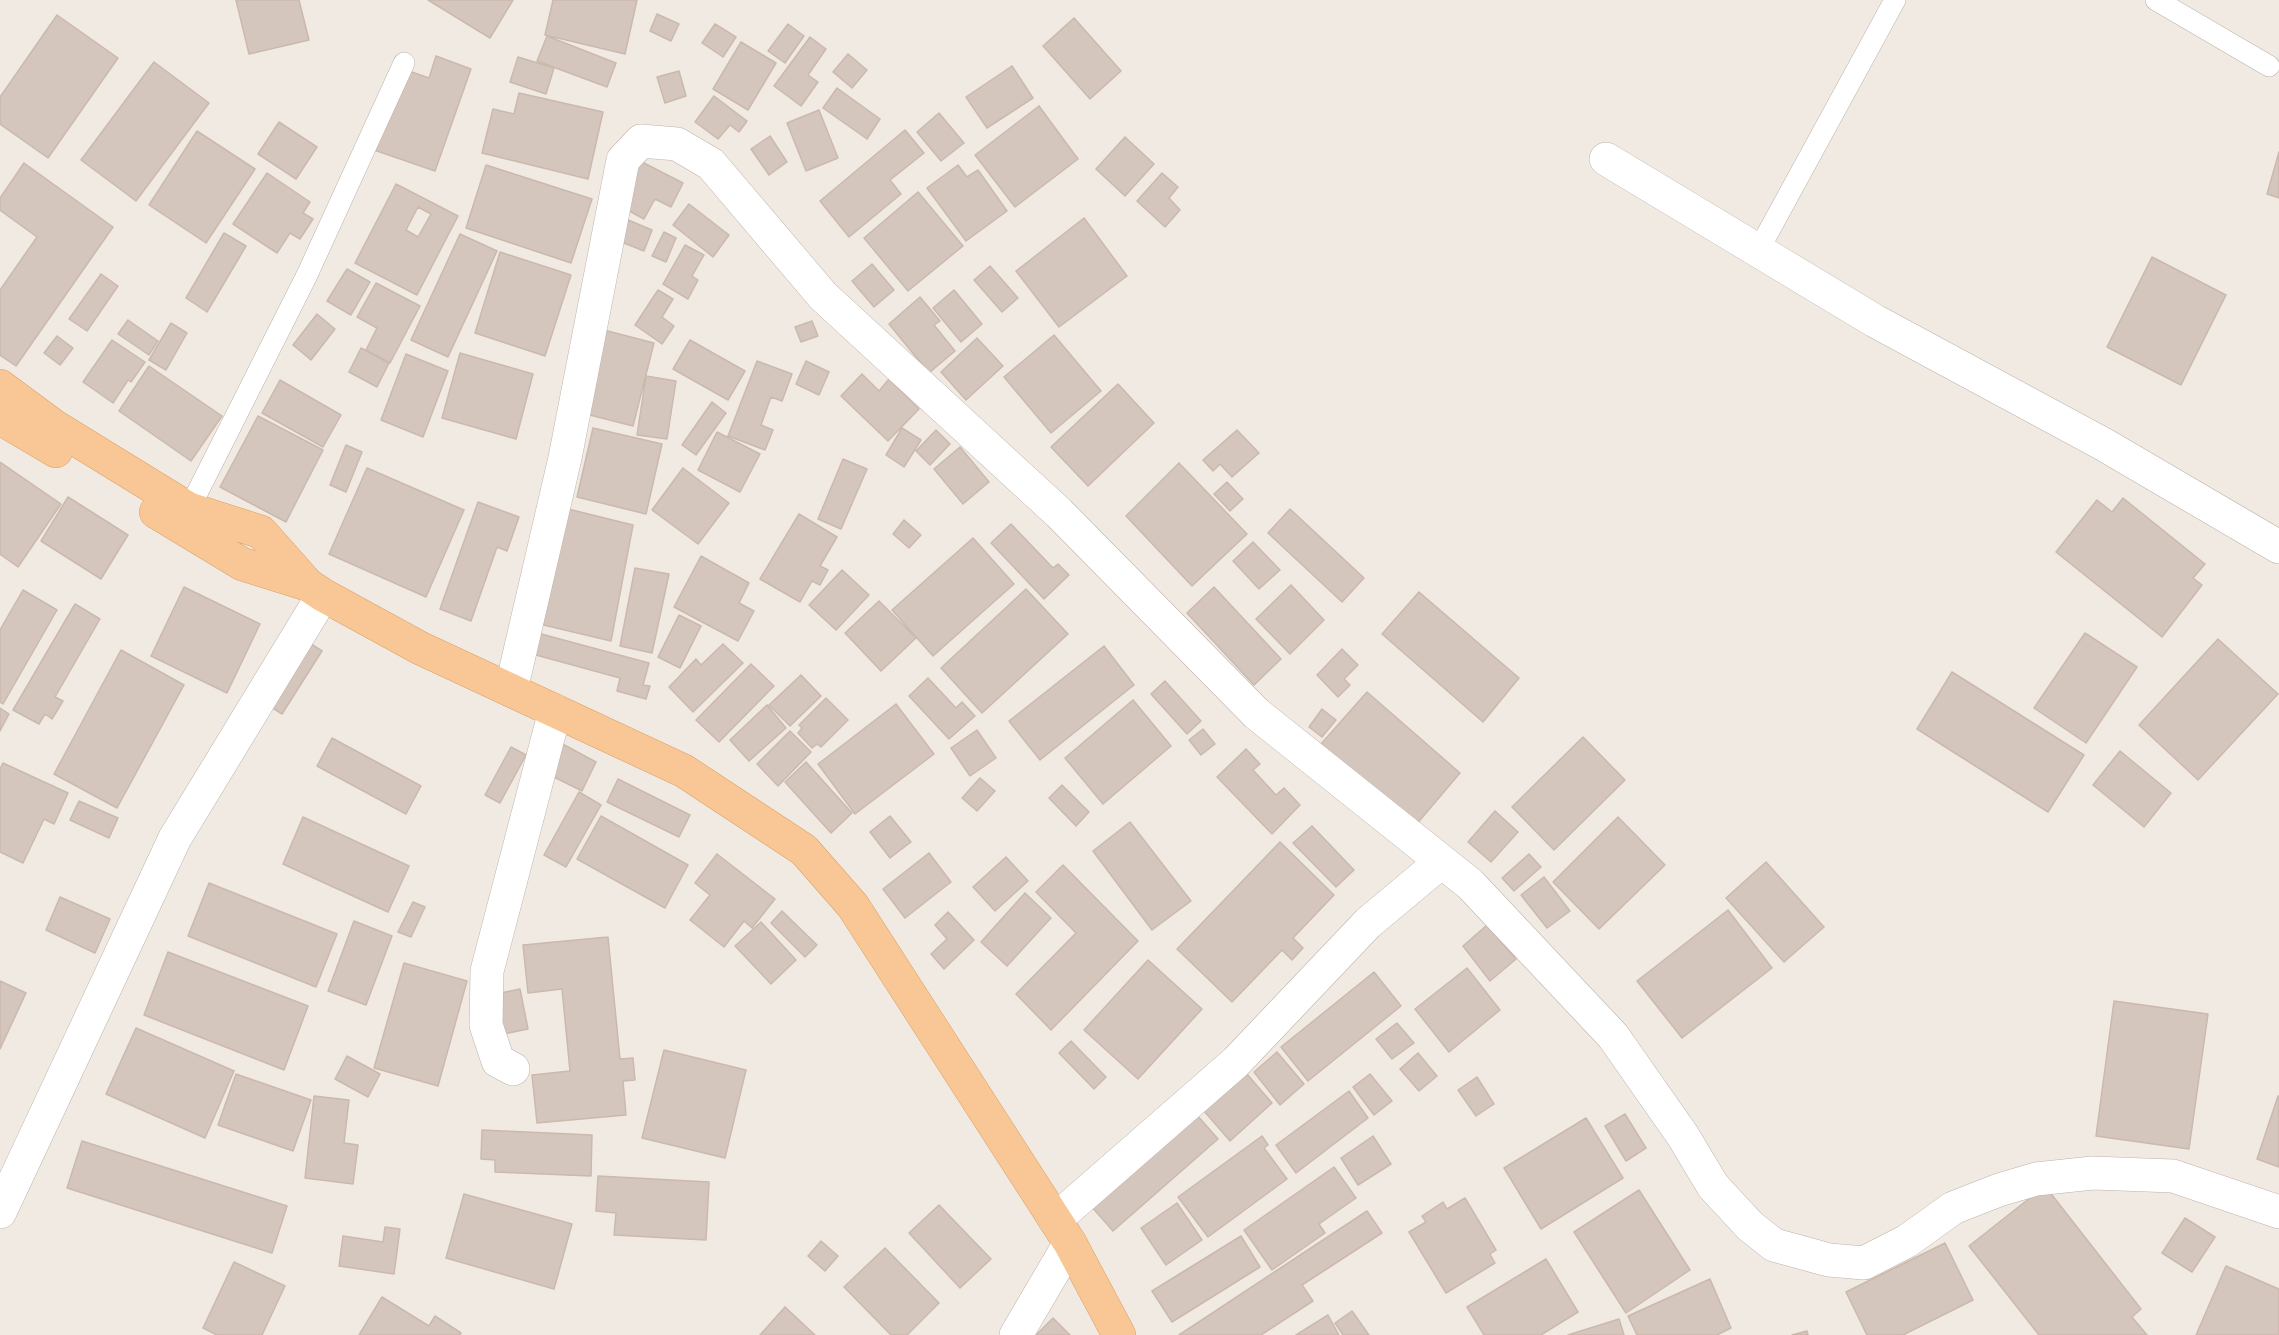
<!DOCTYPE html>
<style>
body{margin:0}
canvas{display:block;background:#f0eae3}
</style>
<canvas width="2279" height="1335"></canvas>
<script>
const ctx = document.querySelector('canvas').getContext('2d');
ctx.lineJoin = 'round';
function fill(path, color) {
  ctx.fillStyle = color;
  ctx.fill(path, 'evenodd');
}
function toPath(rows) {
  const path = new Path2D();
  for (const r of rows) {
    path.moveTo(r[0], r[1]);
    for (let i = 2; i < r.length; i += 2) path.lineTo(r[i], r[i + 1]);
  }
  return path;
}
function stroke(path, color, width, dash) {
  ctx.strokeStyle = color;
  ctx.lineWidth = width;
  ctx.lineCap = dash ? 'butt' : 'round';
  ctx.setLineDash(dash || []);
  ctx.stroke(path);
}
const building = toPath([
 [236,0,299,0,309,40,249,54,236,0],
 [428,0,513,0,490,38,428,0],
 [553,0,637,0,625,54,545,35,553,0],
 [657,14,679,24,671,41,650,31,657,14],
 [57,15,118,58,48,158,0,124,0,97,57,15],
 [1074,18,1121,71,1090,99,1043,46,1074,18],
 [715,24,736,37,723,57,702,43,715,24],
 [788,24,804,36,785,63,768,51,788,24],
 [547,36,616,63,607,87,537,61,547,36],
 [810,37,826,49,808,75,818,82,801,106,774,86,810,37],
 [741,42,776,63,748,110,713,89,741,42],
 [848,54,867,70,852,88,833,72,848,54],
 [436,56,471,69,435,171,374,150,403,69,429,78,436,56],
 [518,57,554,68,546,94,510,82,518,57],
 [154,62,209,103,136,201,81,160,154,62],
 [1012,66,1033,98,987,128,966,97,1012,66],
 [679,71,686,96,665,103,657,77,679,71],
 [837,88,880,119,867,139,823,108,837,88],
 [519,93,603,112,588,179,482,153,493,109,514,114,519,93],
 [714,96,747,121,739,132,730,125,718,139,695,122,714,96],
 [1039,106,1078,159,1015,207,975,155,1039,106],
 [819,110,838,158,806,171,787,123,819,110],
 [939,113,964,143,941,161,917,132,939,113],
 [279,122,317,147,296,179,258,154,279,122],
 [905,130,924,153,890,180,901,194,849,237,820,201,905,130],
 [197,131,255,169,206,243,149,205,197,131],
 [770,136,787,162,769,175,751,149,770,136],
 [1125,137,1154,164,1125,196,1096,169,1125,137],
 [2279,152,2279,198,2267,194,2279,152],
 [640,161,683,183,671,207,655,199,644,219,618,205,640,161],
 [24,163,113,227,16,366,0,355,0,290,37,237,0,210,0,198,24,163],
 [486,165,592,199,571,263,466,228,486,165],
 [958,165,967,177,978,170,1007,211,966,241,927,188,958,165],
 [267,173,310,202,303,213,313,219,300,239,290,233,277,253,233,224,267,173],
 [1162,173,1178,187,1169,198,1180,210,1165,227,1137,201,1162,173],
 [396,184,458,216,417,295,355,263,396,184],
 [418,207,431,214,418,237,406,230,418,207],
 [918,192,963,246,908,291,864,238,918,192],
 [689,204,729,235,713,257,673,225,689,204],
 [1084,218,1127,276,1059,327,1016,271,1084,218],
 [628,220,652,230,644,251,619,241,628,220],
 [664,232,676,238,666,262,652,256,664,232],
 [224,233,246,246,207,312,186,298,224,233],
 [460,234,497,251,448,357,411,340,460,234],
 [685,245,704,255,692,276,698,280,688,299,663,284,685,245],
 [500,252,571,275,545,356,475,333,500,252],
 [2152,257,2226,295,2181,385,2107,347,2152,257],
 [872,264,894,290,874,307,852,281,872,264],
 [990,266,1018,298,1002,312,974,280,990,266],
 [347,269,370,282,351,315,327,301,347,269],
 [101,274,118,286,87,331,69,319,101,274],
 [376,283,420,306,390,363,366,350,377,328,357,317,376,283],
 [658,290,673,299,662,317,674,326,662,344,635,325,658,290],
 [954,290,982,324,961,342,933,308,954,290],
 [920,297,940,321,934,325,955,351,929,373,889,324,920,297],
 [317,314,335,329,311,360,293,345,317,314],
 [128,320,158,341,149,355,118,334,128,320],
 [812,321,818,336,801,342,795,327,812,321],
 [171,323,187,333,166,370,149,360,171,323],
 [596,328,654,343,633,426,574,411,596,328],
 [1054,335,1101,391,1051,433,1004,377,1054,335],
 [57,336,73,348,60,365,44,353,57,336],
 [977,338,1003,366,966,400,941,372,977,338],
 [112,340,145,362,131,382,128,380,113,403,83,382,112,340],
 [690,340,745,371,728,400,673,369,690,340],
 [361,348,389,363,377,387,349,372,361,348],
 [460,353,533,374,516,439,442,418,460,353],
 [406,354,448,371,423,437,381,420,406,354],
 [757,361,792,374,782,401,771,397,761,425,773,430,765,450,728,436,757,361],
 [806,361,829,372,819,395,796,384,806,361],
 [149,366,222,416,191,461,119,411,149,366],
 [862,374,879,391,889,379,919,409,888,441,841,396,862,374],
 [646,376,676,381,667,439,637,435,646,376],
 [280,380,341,415,323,447,262,413,280,380],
 [1118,384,1154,423,1088,486,1051,447,1118,384],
 [712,402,726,413,696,455,682,445,712,402],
 [258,416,323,450,286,522,220,487,258,416],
 [593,428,662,444,646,514,577,497,593,428],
 [902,428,921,440,904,467,886,455,902,428],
 [936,430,950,444,930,465,916,451,936,430],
 [1237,430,1259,453,1232,477,1220,464,1213,471,1203,460,1237,430],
 [717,432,760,454,740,492,698,470,717,432],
 [346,445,362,452,346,492,330,485,346,445],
 [960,447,989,482,963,504,934,469,960,447],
 [843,459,867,469,841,529,818,519,843,459],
 [0,462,61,504,18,567,0,554,0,462],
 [1179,463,1247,534,1192,586,1126,516,1179,463],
 [367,468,464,510,426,597,329,554,367,468],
 [683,468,729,503,698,544,652,510,683,468],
 [1227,482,1243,499,1230,511,1214,494,1227,482],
 [68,497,128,535,101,579,41,541,68,497],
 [2123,498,2205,564,2193,578,2202,585,2162,637,2056,552,2097,500,2112,512,2123,498],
 [478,502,519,517,507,551,497,547,471,621,440,609,478,502],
 [568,509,633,525,611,641,531,622,568,509],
 [1290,509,1364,578,1342,602,1268,533,1290,509],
 [799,514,837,537,820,566,828,570,820,585,812,581,800,602,760,579,799,514],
 [904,520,921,535,909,548,893,534,904,520],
 [1011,524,1053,568,1058,564,1069,575,1044,599,991,543,1011,524],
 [973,538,1014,584,933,656,892,610,973,538],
 [1253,542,1280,570,1259,589,1233,561,1253,542],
 [701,556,749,583,739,603,754,611,738,641,674,607,701,556],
 [635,568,669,574,652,653,620,646,635,568],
 [842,570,869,595,836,630,809,605,842,570],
 [1291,585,1324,620,1290,654,1256,619,1291,585],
 [184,587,260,624,227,693,151,656,184,587],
 [1214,587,1281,659,1254,685,1187,613,1214,587],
 [1026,589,1068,634,982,713,941,668,1026,589],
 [23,590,57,610,3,704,0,702,0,630,23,590],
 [1419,592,1519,678,1483,722,1382,634,1419,592],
 [879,601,916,638,881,671,845,633,879,601],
 [75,604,100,619,55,697,63,701,52,719,45,714,39,724,13,710,75,604],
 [679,615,701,626,680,668,658,657,679,615],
 [530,631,649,663,643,685,650,686,646,699,617,691,620,678,525,652,530,631],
 [2085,633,2137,667,2086,743,2034,708,2085,633],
 [2218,639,2278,694,2198,780,2139,725,2218,639],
 [305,640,322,651,282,714,265,703,305,640],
 [723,644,743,663,693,712,669,687,696,659,701,665,723,644],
 [1104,646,1134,685,1040,760,1009,721,1104,646],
 [1342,649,1358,665,1344,679,1350,685,1338,697,1317,675,1342,649],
 [121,650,184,685,117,808,54,774,121,650],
 [751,664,774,686,719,742,696,720,751,664],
 [1952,672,2084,755,2048,812,1917,729,1952,672],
 [801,675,821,696,790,726,769,705,801,675],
 [928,678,956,708,962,702,975,716,949,739,909,696,928,678],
 [1165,681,1201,721,1187,734,1151,694,1165,681],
 [1367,692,1460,773,1415,826,1321,744,1367,692],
 [826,698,848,720,821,747,817,744,812,748,798,733,802,728,799,725,826,698],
 [1133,700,1171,746,1103,804,1065,758,1133,700],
 [896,704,934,754,855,814,818,764,896,704],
 [767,705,786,728,749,761,730,740,767,705],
 [0,708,9,714,0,731,0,708],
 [1322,709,1336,720,1322,737,1309,727,1322,709],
 [1203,729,1215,744,1201,755,1189,740,1203,729],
 [977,730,996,758,970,776,951,748,977,730],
 [790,731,811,752,778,786,757,764,790,731],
 [1583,737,1625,780,1554,850,1512,807,1583,737],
 [332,738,421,786,406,814,317,766,332,738],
 [555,740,596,762,582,791,540,770,555,740],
 [511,747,526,755,500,803,485,795,511,747],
 [1246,749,1260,764,1253,770,1276,795,1284,788,1300,805,1272,834,1217,777,1246,749],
 [2120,751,2171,793,2144,827,2093,785,2120,751],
 [806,762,852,813,831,833,785,782,806,762],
 [3,763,68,793,54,824,44,819,23,863,0,852,0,769,3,763],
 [980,778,995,791,977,811,962,798,980,778],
 [618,779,690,815,679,837,607,802,618,779],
 [1062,785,1089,812,1076,826,1049,798,1062,785],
 [579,792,601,805,566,867,544,855,579,792],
 [79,801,118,818,109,838,70,820,79,801],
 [1495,811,1518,832,1491,862,1468,842,1495,811],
 [601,816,688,865,665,908,577,859,601,816],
 [890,816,911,842,890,858,870,832,890,816],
 [303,817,409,866,388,912,283,864,303,817],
 [1618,817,1665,865,1599,929,1553,882,1618,817],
 [1130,822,1191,901,1152,930,1093,851,1130,822],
 [1312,826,1354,870,1336,887,1293,843,1312,826],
 [1280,842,1334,895,1293,938,1303,948,1292,960,1282,950,1232,1002,1177,949,1280,842],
 [929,853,951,882,905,918,883,889,929,853],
 [717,854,775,899,752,928,744,921,724,947,690,920,710,895,695,883,717,854],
 [1529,854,1541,867,1514,891,1502,878,1529,854],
 [1006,857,1028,881,995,911,973,887,1006,857],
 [1766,862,1824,927,1784,962,1726,898,1766,862],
 [1063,865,1138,941,1051,1030,1016,994,1076,933,1036,892,1063,865],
 [1544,877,1570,911,1547,928,1521,895,1544,877],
 [209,883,337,934,316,987,188,936,209,883],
 [1025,893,1051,918,1007,966,981,942,1025,893],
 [60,897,110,919,95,953,46,930,60,897],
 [413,902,425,907,411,937,398,932,413,902],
 [1728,910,1772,968,1682,1038,1637,981,1728,910],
 [782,911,817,945,805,957,771,923,782,911],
 [948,912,974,940,944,969,931,954,947,939,935,925,948,912],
 [354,921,392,936,366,1005,328,991,354,921],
 [761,922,796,960,771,984,735,946,761,922],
 [1487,925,1516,959,1490,981,1463,946,1487,925],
 [608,937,620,1059,633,1058,635,1080,623,1081,626,1115,537,1123,532,1075,570,1071,562,989,528,993,523,945,608,937],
 [168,952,308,1006,284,1070,144,1015,168,952],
 [1148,960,1202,1009,1138,1079,1084,1030,1148,960],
 [404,963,467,981,438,1086,374,1068,404,963],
 [1467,968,1500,1010,1449,1052,1415,1009,1467,968],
 [1374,972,1401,1006,1308,1081,1281,1047,1374,972],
 [0,981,26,993,0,1049,0,981],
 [520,989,528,1029,499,1035,491,995,520,989],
 [2114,1001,2208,1014,2189,1149,2096,1136,2114,1001],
 [1397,1023,1414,1043,1392,1059,1376,1039,1397,1023],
 [136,1028,234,1071,205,1138,106,1094,136,1028],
 [1071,1041,1106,1077,1094,1089,1059,1053,1071,1041],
 [664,1050,746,1070,725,1158,642,1138,664,1050],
 [1277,1052,1304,1084,1280,1105,1254,1072,1277,1052],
 [1418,1053,1437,1076,1419,1091,1400,1069,1418,1053],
 [347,1056,380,1074,368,1097,335,1079,347,1056],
 [1240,1066,1272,1103,1230,1141,1198,1104,1240,1066],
 [236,1074,311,1100,293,1151,218,1125,236,1074],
 [1370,1074,1392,1101,1374,1115,1353,1087,1370,1074],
 [1477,1077,1494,1104,1476,1116,1458,1090,1477,1077],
 [1349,1091,1368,1118,1296,1173,1276,1145,1349,1091],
 [314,1096,349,1100,344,1143,358,1145,353,1184,305,1178,314,1096],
 [2278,1096,2279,1096,2279,1167,2257,1159,2278,1096],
 [1196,1114,1218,1139,1113,1231,1091,1206,1196,1114],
 [1625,1114,1646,1148,1626,1161,1605,1126,1625,1114],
 [1586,1118,1623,1178,1541,1229,1504,1168,1586,1118],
 [482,1130,592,1135,591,1176,495,1172,495,1160,481,1159,482,1130],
 [1262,1136,1268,1145,1264,1148,1287,1179,1208,1237,1178,1197,1262,1136],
 [1373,1136,1391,1164,1358,1185,1341,1158,1373,1136],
 [82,1141,287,1206,272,1253,67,1188,82,1141],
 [1334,1167,1356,1198,1319,1224,1325,1233,1272,1270,1244,1230,1334,1167],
 [598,1176,709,1182,706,1240,614,1235,616,1213,596,1211,598,1176],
 [2045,1186,2141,1309,2132,1317,2147,1335,2039,1335,1969,1246,2045,1186],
 [1639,1190,1690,1270,1626,1313,1574,1232,1639,1190],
 [464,1194,572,1224,554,1289,446,1258,464,1194],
 [1465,1198,1496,1250,1490,1254,1495,1263,1446,1293,1409,1232,1426,1222,1422,1216,1443,1202,1447,1209,1465,1198],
 [1177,1203,1202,1240,1166,1265,1141,1228,1177,1203],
 [939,1205,991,1259,960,1288,909,1233,939,1205],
 [1367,1211,1382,1233,1302,1285,1313,1301,1261,1335,1179,1335,1367,1211],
 [2185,1218,2215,1237,2192,1272,2162,1253,2185,1218],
 [385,1227,400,1229,394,1274,339,1266,343,1236,383,1242,385,1227],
 [1241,1236,1260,1267,1172,1322,1152,1291,1241,1236],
 [821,1241,838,1256,825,1271,808,1256,821,1241],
 [1945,1243,1973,1300,1903,1335,1867,1335,1846,1292,1945,1243],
 [885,1248,939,1303,907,1335,891,1335,844,1287,885,1248],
 [1546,1259,1578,1312,1541,1335,1484,1335,1467,1307,1546,1259],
 [234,1262,285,1286,262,1335,217,1335,203,1328,234,1262],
 [2226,1266,2279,1289,2279,1335,2196,1335,2226,1266],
 [1710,1279,1731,1328,1717,1335,1637,1335,1628,1316,1710,1279],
 [382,1297,429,1326,435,1316,461,1333,460,1335,359,1335,382,1297],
 [785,1307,815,1335,760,1335,785,1307],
 [1352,1311,1369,1335,1343,1335,1335,1323,1352,1311],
 [1328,1315,1339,1335,1296,1335,1328,1315],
 [1053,1318,1070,1335,1036,1335,1053,1318],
 [1619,1319,1624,1335,1568,1335,1619,1319],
 [1807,1331,1808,1335,1792,1335,1807,1331]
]);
fill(building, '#d4c6bc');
stroke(building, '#cbb9ad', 1.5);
const service = toPath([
 [2156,0,2269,66],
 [1758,251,1895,0],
 [189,509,307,275,404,63]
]);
const minor = toPath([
 [1606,159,1875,321,2103,444,2279,547],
 [511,690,565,458,623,160,641,141,677,144,711,164,823,296,1059,513,1257,714,1470,884,1613,1036,1683,1136,1713,1186,1750,1226,1774,1245,1829,1260,1864,1263,1907,1241,1953,1208,1999,1190,2036,1179,2093,1173,2173,1176,2279,1212],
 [513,1069,498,1061,486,1025,487,971,555,711],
 [0,1212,175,838,323,595],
 [1055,1220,1236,1062,1368,923,1441,862],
 [1016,1335,1070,1243]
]);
const primary = toPath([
 [0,386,54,426,189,509,261,532,308,585,323,595,420,648,684,771,804,850,853,906,1070,1243,1119,1335],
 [0,418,56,451],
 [156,512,242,564,306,584]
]);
stroke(service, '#beb2aa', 22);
stroke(minor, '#beb2aa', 34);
stroke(primary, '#dba066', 34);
stroke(service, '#fff', 21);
stroke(minor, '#fff', 33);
stroke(primary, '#f8c795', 33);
</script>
